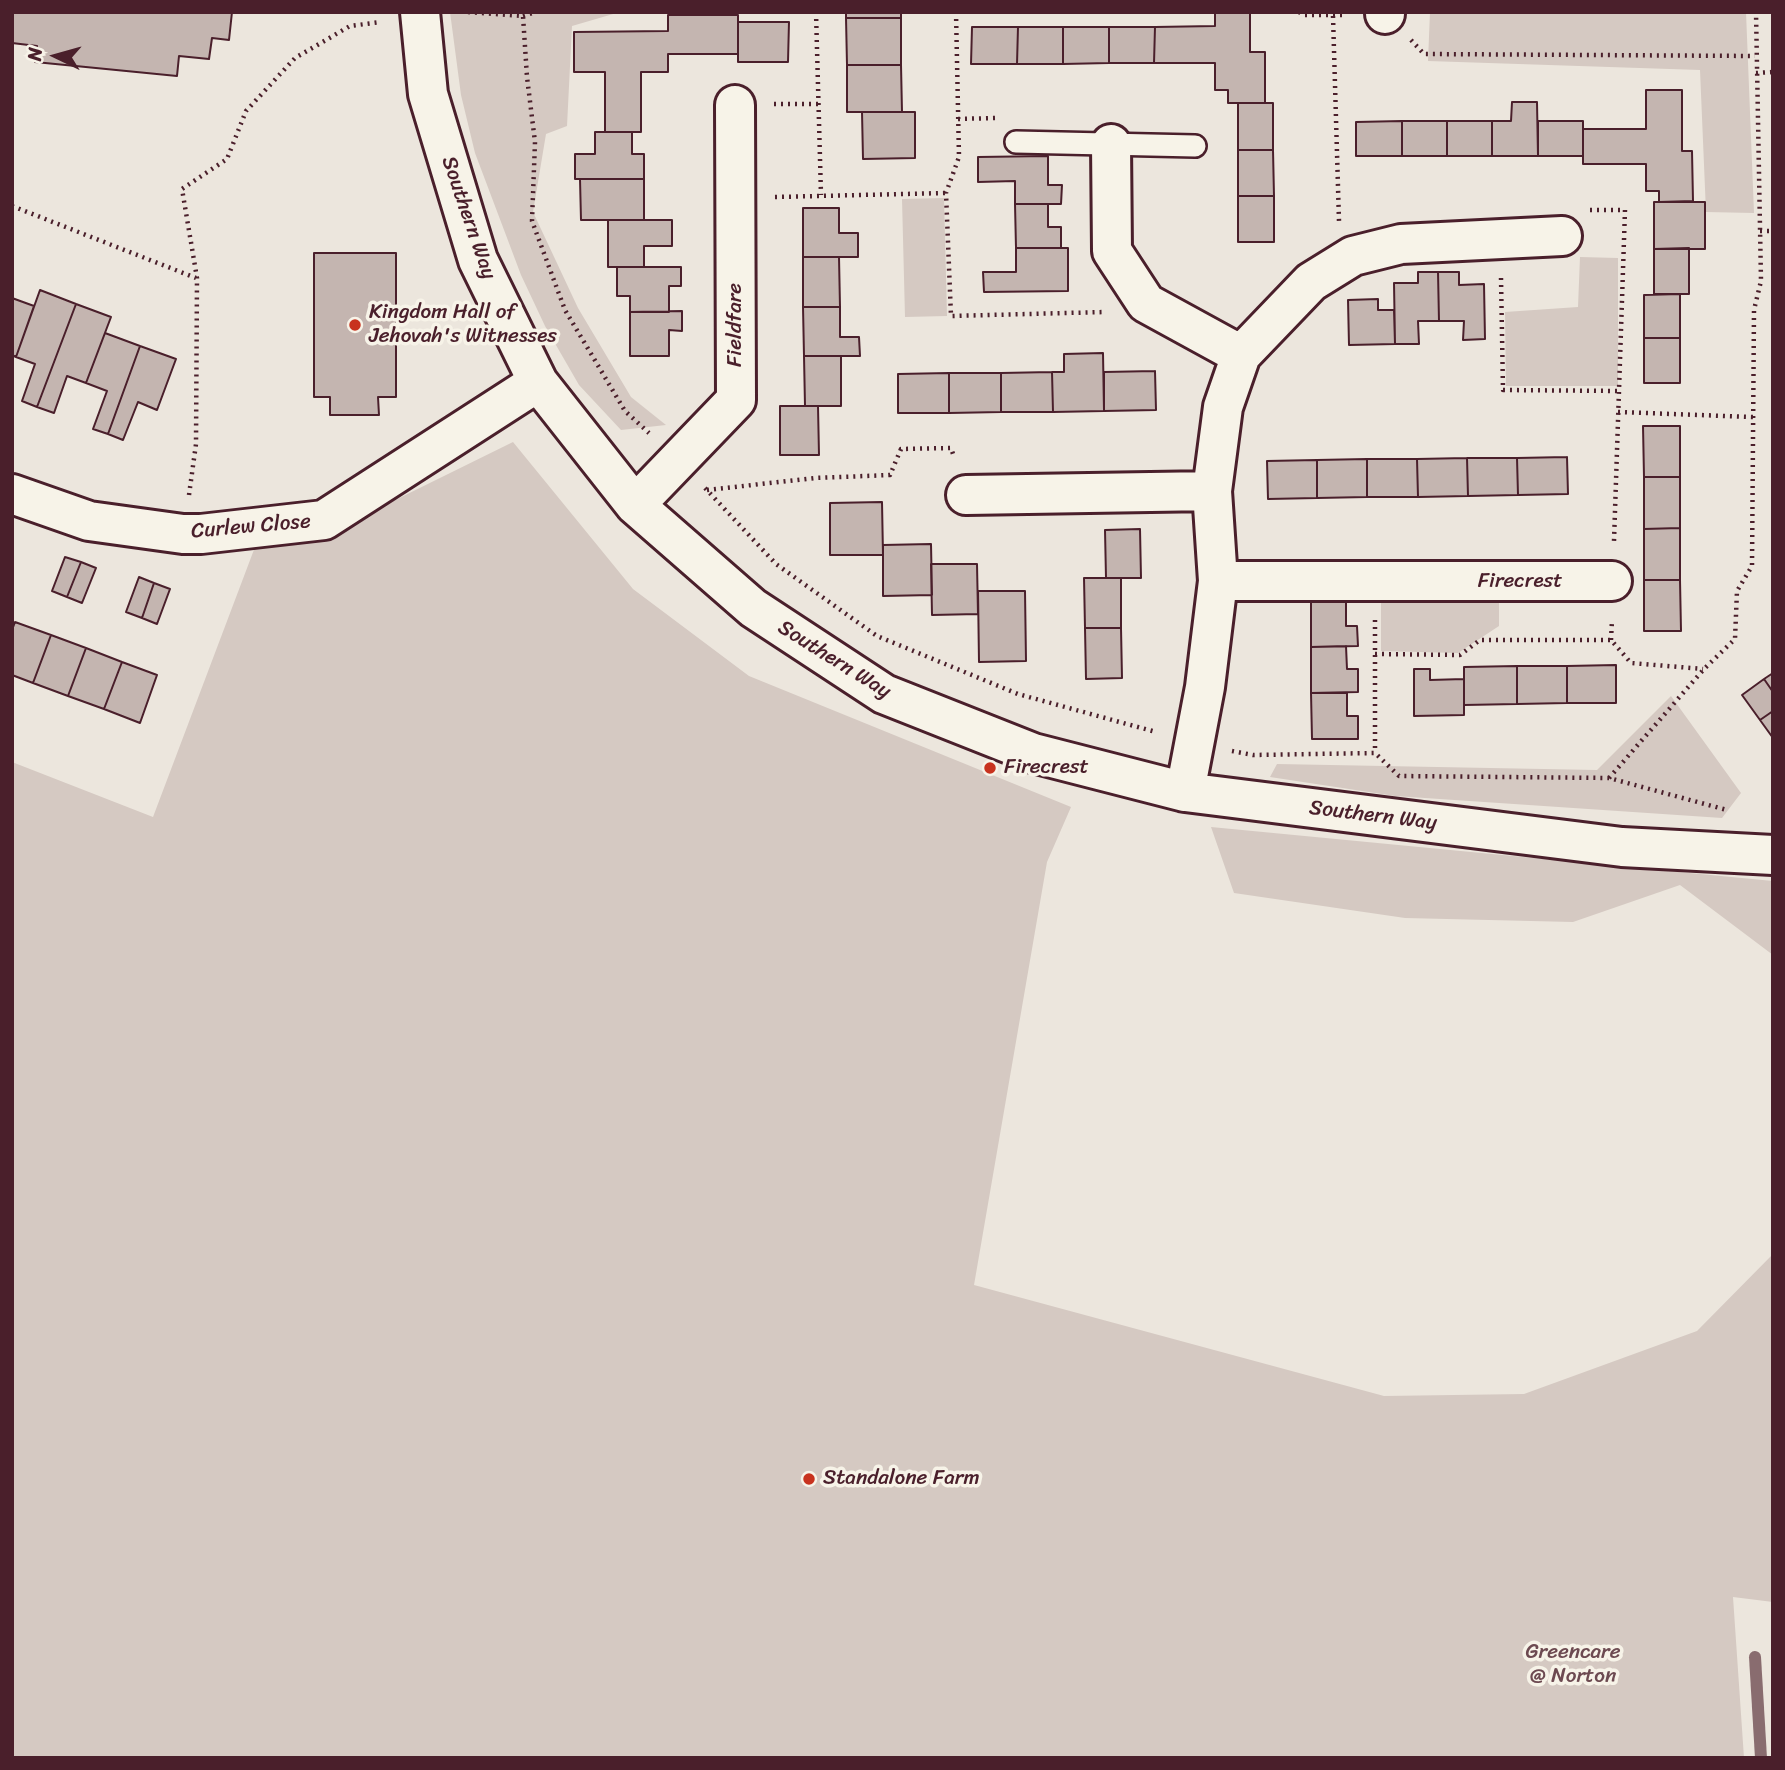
<!DOCTYPE html>
<style>
body{margin:0}
#map{position:relative;width:1785px;height:1770px;overflow:hidden;background:#ece6dd;font-family:Sriracha,sans-serif}
canvas{display:block}
.frame{position:absolute;inset:0;border:14px solid #4a1f2b;pointer-events:none}
.north{position:absolute;left:21px;top:21px;width:70px;height:70px;-webkit-text-stroke:5px #f7f3e8;paint-order:stroke;rotate:275deg;font-size:19px;font-weight:700;line-height:28px;text-align:center;color:#4a1f2b}
.north::after{content:'';display:block;margin:auto;width:24px;height:32px;background:#4a1f2b;clip-path:polygon(50% 0,100% 100%,50% 72%,0 100%)}
</style>
<div id="map">
<canvas width="1785" height="1770"></canvas>
<div class="frame"></div>
<div class="north">N</div>
</div>
<script>
const ctx = document.querySelector('canvas').getContext('2d');
ctx.lineJoin = 'round';
function fill(path, color) {
  ctx.fillStyle = color;
  ctx.fill(path, 'evenodd');
}
function toPath(rows) {
  const path = new Path2D();
  for (const r of rows) {
    path.moveTo(r[0], r[1]);
    for (let i = 2; i < r.length; i += 2) path.lineTo(r[i], r[i + 1]);
  }
  return path;
}
function stroke(path, color, width, dash) {
  ctx.strokeStyle = color;
  ctx.lineWidth = width;
  ctx.lineCap = dash ? 'butt' : 'round';
  ctx.setLineDash(dash || []);
  ctx.stroke(path);
}
function write(font, color, halo, rows, align = 'center') {
  ctx.font = font + ' Sriracha,sans-serif';
  ctx.lineWidth = 7;
  ctx.setLineDash([]);
  ctx.textBaseline = 'middle';
  ctx.strokeStyle = halo;
  ctx.fillStyle = color;
  for (const [text, x, y, turn = 0] of rows) {
    ctx.save();
    ctx.translate(x, y);
    ctx.rotate((+turn || 0) * Math.PI / 180);
    ctx.textAlign = isNaN(turn) ? turn : align;
    if (halo) ctx.strokeText(text, 0, 0);
    ctx.fillText(text, 0, 0);
    ctx.restore();
  }
}
fill(toPath([
 [450,12,620,12,572,26,567,126,546,134,533,212,578,308,631,397,666,425,621,430,579,385,545,326,521,275,475,153,461,95],
 [1430,12,1746,12,1754,213,1706,212,1700,70,1428,61],
 [944,198,947,316,905,317,902,199],
 [1580,257,1618,258,1618,386,1506,386,1505,312,1578,307],
 [513,442,633,589,749,676,1071,807,1047,862,974,1285,1384,1396,1524,1394,1697,1331,1773,1254,1773,1602,1733,1597,1744,1758,12,1758,12,762,153,817,255,547,308,543],
 [1381,589,1499,589,1499,626,1458,653,1381,651],
 [1671,696,1741,793,1722,818,1395,796,1270,777,1277,764,1597,770],
 [1211,827,1773,881,1773,955,1680,885,1573,922,1405,918,1234,893]
]), '#d5c9c2');
stroke(toPath([
 [1755,1657,1761,1758]
]), '#896c6f', 12);
const building = toPath([
 [12,12,232,12,229,40,212,38,209,59,179,56,177,76,35,62,37,46,12,43,12,12],
 [846,12,901,12,901,18,846,18,846,12],
 [1215,12,1250,12,1250,52,1265,52,1265,103,1228,103,1228,90,1215,90,1215,63,1154,63,1155,27,1215,26,1215,12],
 [668,15,738,15,738,54,668,54,668,72,641,72,641,132,605,132,605,72,574,72,574,32,668,31,668,15],
 [846,18,901,18,901,65,847,65,846,18],
 [738,22,789,22,788,62,738,62,738,22],
 [972,27,1018,27,1017,64,971,64,972,27],
 [1018,27,1063,27,1063,64,1017,64,1018,27],
 [1063,27,1109,27,1109,63,1063,64,1063,27],
 [1109,27,1155,27,1154,63,1109,63,1109,27],
 [847,65,901,65,902,112,847,112,847,65],
 [1646,90,1682,90,1682,151,1692,151,1693,201,1659,202,1659,191,1646,191,1646,164,1583,164,1583,129,1646,129,1646,90],
 [1512,102,1537,102,1538,156,1492,156,1492,121,1511,121,1512,102],
 [1238,103,1273,103,1273,150,1238,150,1238,103],
 [862,112,915,112,915,158,863,159,862,112],
 [1402,121,1447,121,1447,156,1402,156,1402,121],
 [1402,121,1402,156,1356,156,1356,122,1402,121],
 [1447,121,1492,121,1492,156,1447,156,1447,121],
 [1538,121,1583,121,1583,156,1538,156,1538,121],
 [595,132,632,132,632,154,644,154,644,179,575,179,575,154,595,154,595,132],
 [1238,150,1273,150,1274,196,1238,196,1238,150],
 [1048,156,1048,185,1062,185,1061,204,1015,204,1015,181,978,182,978,157,1048,156],
 [580,179,644,179,644,220,581,220,580,179],
 [1238,196,1274,196,1274,242,1238,242,1238,196],
 [1654,202,1705,202,1705,249,1654,249,1654,202],
 [1015,204,1048,204,1048,227,1061,227,1061,248,1016,248,1015,204],
 [803,208,839,208,839,233,858,233,858,257,803,257,803,208],
 [608,220,672,220,672,246,644,246,644,267,608,267,608,220],
 [1016,248,1068,248,1068,291,984,292,983,272,1016,272,1016,248],
 [1689,248,1689,294,1654,294,1654,249,1689,248],
 [314,253,396,253,396,397,378,397,379,415,330,415,330,397,314,397,314,253],
 [803,257,839,257,840,307,803,307,803,257],
 [617,267,681,267,681,286,669,286,669,312,630,312,630,296,617,296,617,267],
 [1418,272,1438,272,1439,321,1418,321,1419,344,1395,344,1394,283,1418,283,1418,272],
 [1438,272,1459,272,1459,285,1484,284,1485,339,1463,340,1464,321,1439,321,1438,272],
 [40,290,76,304,37,407,22,401,35,364,16,357,40,290],
 [1680,294,1680,338,1644,338,1644,295,1680,294],
 [12,298,34,306,16,357,12,355,12,298],
 [1378,299,1378,310,1394,310,1395,344,1349,345,1348,300,1378,299],
 [76,304,111,317,86,383,67,376,54,413,37,407,76,304],
 [803,307,840,307,840,337,859,337,860,356,804,356,803,307],
 [682,311,682,331,669,330,669,356,630,356,630,312,682,311],
 [105,333,140,346,108,434,93,429,107,391,86,383,105,333],
 [1644,338,1680,338,1680,383,1644,383,1644,338],
 [140,346,176,359,157,410,138,402,123,440,108,434,140,346],
 [1103,353,1104,411,1053,412,1052,372,1064,372,1064,354,1103,353],
 [804,356,841,356,841,406,805,406,804,356],
 [1155,371,1156,410,1104,411,1104,372,1155,371],
 [1052,372,1053,412,1001,412,1001,373,1052,372],
 [949,373,949,413,898,413,898,374,949,373],
 [949,373,1001,373,1001,412,949,413,949,373],
 [780,406,818,406,819,455,780,455,780,406],
 [1643,426,1680,426,1680,477,1644,477,1643,426],
 [1567,457,1568,494,1518,495,1517,458,1567,457],
 [1467,458,1468,496,1418,497,1417,459,1467,458],
 [1467,458,1517,458,1518,495,1468,496,1467,458],
 [1367,459,1367,497,1317,498,1317,460,1367,459],
 [1367,459,1417,459,1418,497,1367,497,1367,459],
 [1317,460,1317,498,1268,499,1267,461,1317,460],
 [1644,477,1680,477,1680,528,1644,529,1644,477],
 [882,502,883,555,830,555,830,503,882,502],
 [1680,528,1680,580,1644,580,1644,529,1680,528],
 [1140,529,1141,578,1106,578,1105,530,1140,529],
 [931,544,932,595,883,596,883,545,931,544],
 [65,557,81,562,67,597,52,591,65,557],
 [81,562,96,568,82,603,67,597,81,562],
 [931,564,977,564,978,614,932,615,931,564],
 [139,577,154,583,142,618,126,612,139,577],
 [1084,578,1121,578,1121,628,1085,628,1084,578],
 [1644,580,1680,580,1681,631,1644,631,1644,580],
 [154,583,170,589,157,624,142,618,154,583],
 [978,591,1025,591,1026,661,979,662,978,591],
 [1346,600,1346,626,1357,626,1358,646,1311,647,1311,601,1346,600],
 [15,622,51,635,33,683,12,675,12,630,15,622],
 [1085,628,1121,628,1122,678,1086,679,1085,628],
 [51,635,86,648,68,696,33,683,51,635],
 [1346,646,1347,669,1358,669,1358,692,1311,693,1311,647,1346,646],
 [86,648,122,662,104,709,68,696,86,648],
 [122,662,157,675,140,723,104,709,122,662],
 [1616,665,1616,703,1567,703,1567,666,1616,665],
 [1517,666,1567,666,1567,703,1517,704,1517,666],
 [1517,666,1517,704,1464,705,1464,667,1517,666],
 [1414,669,1430,669,1430,680,1464,679,1464,715,1414,716,1414,669],
 [1773,673,1773,692,1764,679,1773,673],
 [1764,679,1773,692,1773,711,1760,720,1742,695,1764,679],
 [1311,693,1347,693,1347,716,1358,716,1358,739,1312,739,1311,693],
 [1773,711,1773,738,1760,720,1773,711]
]);
fill(building, '#c4b5b0');
stroke(building, '#4a1f2b', 2);
const service = toPath([
 [1016,142,1195,146]
]);
const minor = toPath([
 [420,12,428,94,478,260,538,382,635,505,753,608,884,694,1033,753,1185,792,1622,847,1773,855],
 [1385,12,1385,14],
 [1111,144,1112,251,1146,303,1241,355],
 [12,494,89,521,183,534,201,534,324,520,538,382],
 [966,495,1212,491],
 [635,505,736,400,735,105],
 [1218,581,1612,581],
 [1185,792,1205,687,1218,581,1212,491,1223,407,1241,355,1311,282,1353,256,1401,244,1562,236]
]);
stroke(service, '#4a1f2b', 26);
stroke(minor, '#4a1f2b', 44);
stroke(toPath([
 [468,12,523,16,527,77,535,142,532,221,565,310,625,411,649,433],
 [816,12,821,195],
 [956,12,959,157,946,193,951,316,1105,312],
 [1299,12,1303,15,1346,15],
 [523,16,536,12],
 [1333,16,1339,221],
 [1411,40,1424,54,1755,56],
 [1756,73,1773,72],
 [774,104,818,104],
 [958,119,995,118],
 [775,197,946,193],
 [12,206,196,278],
 [1590,210,1625,210,1614,541],
 [1760,231,1773,231],
 [1501,278,1503,390,1619,391],
 [1618,412,1753,417],
 [705,488,776,564,877,636,1018,694,1156,732],
 [707,490,815,478,890,475,901,449,951,448,954,457],
 [189,495,196,444,197,278,182,189,227,159,246,111,295,58,350,26,381,22],
 [1375,620,1375,753],
 [1611,640,1612,620],
 [1375,654,1460,655,1480,640,1611,640,1631,663,1703,669],
 [1232,751,1253,755,1375,753,1399,776,1609,778,1727,810],
 [1609,778,1704,669,1735,639,1737,591,1752,566,1754,310,1761,281,1756,12]
]), '#4a1f2b', 4.5, [2, 5]);
stroke(service, '#f7f3e8', 21);
stroke(minor, '#f7f3e8', 38);
for (const [x, y, r, color] of [
 [355,325,7,"#c8321e"],
 [990,768,7,"#c8321e"],
 [809,1479,7,"#c8321e"]
]) {
  const dot = new Path2D();
  dot.arc(x, y, r, 0, 2 * Math.PI);
  ctx.fillStyle = color;
  ctx.fill(dot);
  stroke(dot, '#f7f3e8', 2.5);
}
write('21px', '#4a1f2b', '#f7f3e8', [
 ["Southern Way",468,218,71],
 ["Fieldfare",736,325,-90],
 ["Curlew Close",251,527,-5],
 ["Firecrest",1520,582],
 ["Southern Way",834,660,32],
 ["Southern Way",1373,816,7]
]);
write('21px', '#4a1f2b', '#f7f3e8', [
 ["Kingdom Hall of",369,313],
 ["Jehovah's Witnesses",369,337],
 ["Firecrest",1004,768],
 ["Standalone Farm",823,1479]
], 'left');
write('21px', '#6d4a51', '#f7f3e8', [
 ["Greencare",1573,1653],
 ["@ Norton",1573,1677]
]);
</script>
